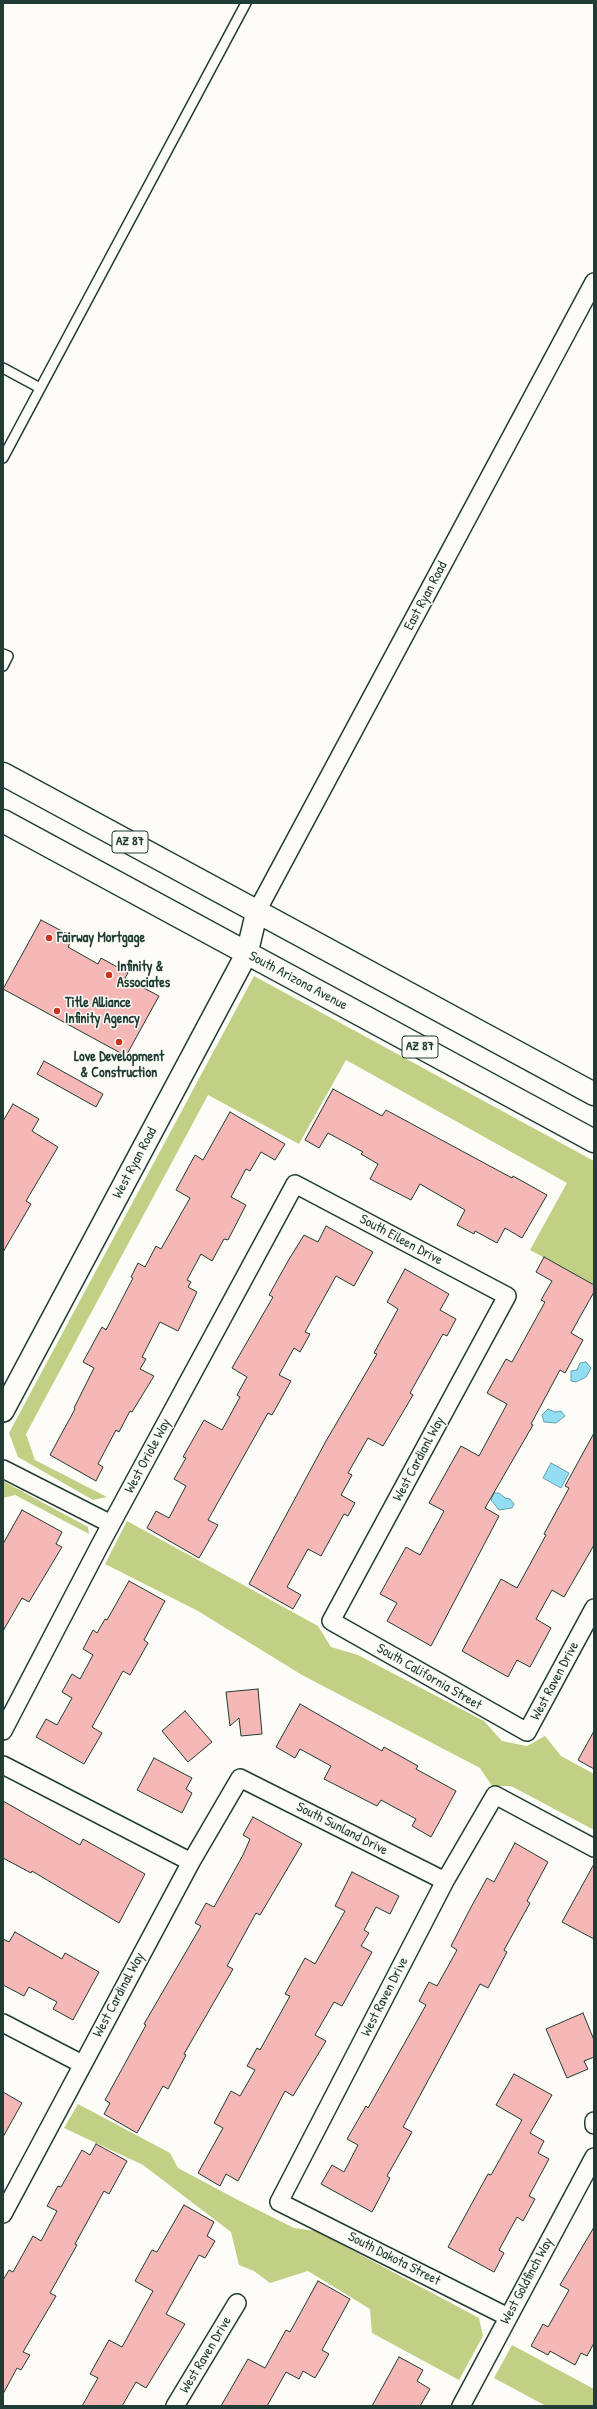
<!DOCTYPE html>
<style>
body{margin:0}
#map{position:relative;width:597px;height:2409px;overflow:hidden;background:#fdfcf7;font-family:"Patrick Hand",sans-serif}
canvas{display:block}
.frame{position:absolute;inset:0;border:4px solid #1f3d34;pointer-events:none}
</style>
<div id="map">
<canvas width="597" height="2409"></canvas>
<div class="frame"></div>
</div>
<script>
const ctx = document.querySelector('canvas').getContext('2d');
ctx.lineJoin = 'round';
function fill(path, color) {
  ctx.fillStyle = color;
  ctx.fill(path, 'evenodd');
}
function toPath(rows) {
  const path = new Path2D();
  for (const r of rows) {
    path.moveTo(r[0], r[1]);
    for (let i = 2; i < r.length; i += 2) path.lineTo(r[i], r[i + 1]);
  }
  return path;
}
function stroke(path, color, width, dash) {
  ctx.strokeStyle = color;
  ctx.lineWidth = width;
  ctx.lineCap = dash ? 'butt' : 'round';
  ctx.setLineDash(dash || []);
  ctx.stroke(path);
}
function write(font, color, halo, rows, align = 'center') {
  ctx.font = font + ' "Patrick Hand",sans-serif';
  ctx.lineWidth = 3;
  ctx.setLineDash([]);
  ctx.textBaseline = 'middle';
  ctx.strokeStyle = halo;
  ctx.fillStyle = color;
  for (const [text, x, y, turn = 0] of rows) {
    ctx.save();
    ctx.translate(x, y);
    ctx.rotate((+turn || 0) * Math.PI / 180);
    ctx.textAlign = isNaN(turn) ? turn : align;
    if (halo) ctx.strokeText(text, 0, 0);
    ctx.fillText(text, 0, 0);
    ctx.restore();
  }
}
fill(toPath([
 [254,976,594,1161,594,1285,530,1250,567,1183,346,1060,299,1144,208,1095,26,1434,35,1460,107,1497,93,1500,18,1457,9,1433],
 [3,1481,88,1527,89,1534,15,1495,3,1498],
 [127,1521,318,1626,331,1647,358,1655,484,1721,502,1741,527,1746,545,1736,561,1756,594,1774,594,1830,511,1786,492,1786,480,1768,302,1675,198,1611,105,1564],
 [78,2104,170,2153,178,2168,236,2199,294,2228,316,2231,479,2318,483,2336,459,2380,372,2333,370,2309,308,2271,270,2283,254,2271,239,2265,231,2232,143,2165,64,2128],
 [512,2345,594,2389,594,2406,546,2406,494,2378]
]), '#c2d085');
const water = toPath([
 [586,1362,591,1368,586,1377,576,1382,571,1381,571,1371,577,1370,580,1363,586,1362],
 [548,1409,555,1412,561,1411,565,1416,556,1423,544,1422,542,1415,548,1409],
 [551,1463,569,1473,561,1488,543,1478,551,1463],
 [494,1493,499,1493,505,1498,510,1499,514,1504,512,1508,499,1510,491,1500,494,1493]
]);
fill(water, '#93def3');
stroke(water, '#659ea7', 1);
const building = toPath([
 [41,920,73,937,68,947,98,964,101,958,128,973,125,978,159,996,126,1056,3,989,41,920],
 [44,1061,103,1094,96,1107,37,1074,44,1061],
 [333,1089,382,1116,386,1110,512,1178,513,1176,547,1195,522,1238,505,1228,497,1243,475,1231,474,1234,457,1225,465,1210,420,1184,411,1200,370,1179,378,1164,361,1154,363,1152,328,1133,319,1148,305,1140,333,1089],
 [13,1104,39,1119,32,1131,58,1147,26,1201,31,1204,3,1252,3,1121,13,1104],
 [230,1112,285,1144,275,1160,261,1152,250,1171,246,1169,231,1197,246,1205,228,1240,224,1239,212,1261,201,1254,187,1280,191,1282,188,1287,197,1292,178,1331,160,1322,142,1357,146,1359,140,1369,154,1376,132,1412,130,1411,119,1432,116,1430,98,1464,103,1467,96,1481,50,1455,75,1409,74,1408,94,1368,83,1362,102,1327,106,1330,133,1278,131,1277,138,1263,145,1267,156,1246,161,1249,190,1198,176,1190,195,1155,203,1160,230,1112],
 [326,1226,373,1252,354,1286,336,1276,305,1332,310,1334,300,1352,294,1348,279,1375,291,1381,272,1415,268,1413,208,1520,218,1525,199,1558,147,1528,156,1511,169,1518,186,1486,174,1479,186,1458,183,1457,204,1420,222,1430,240,1397,237,1395,247,1377,232,1368,273,1297,269,1295,288,1261,304,1235,318,1242,326,1226],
 [544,1257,594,1285,594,1292,571,1333,583,1340,565,1373,560,1370,531,1424,533,1425,485,1508,499,1516,431,1646,387,1621,397,1603,380,1594,406,1547,420,1555,436,1526,444,1511,429,1503,461,1446,479,1456,507,1404,487,1393,506,1359,512,1362,545,1302,541,1300,552,1281,536,1272,544,1257],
 [405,1269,449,1294,440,1310,456,1319,447,1336,443,1334,410,1393,413,1395,383,1446,368,1438,348,1473,352,1475,341,1495,355,1503,348,1516,344,1514,321,1556,308,1549,287,1587,301,1595,293,1609,249,1584,326,1441,377,1354,374,1353,398,1309,387,1302,405,1269],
 [594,1433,594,1545,564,1597,552,1590,536,1619,551,1628,530,1667,517,1660,508,1677,462,1651,501,1579,517,1588,546,1535,544,1534,569,1488,565,1486,594,1433],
 [22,1510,62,1532,56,1544,62,1547,29,1602,22,1598,3,1631,3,1544,22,1510],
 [129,1581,165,1601,144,1640,148,1643,130,1675,123,1671,92,1727,102,1733,84,1764,36,1737,46,1719,57,1725,72,1698,62,1692,72,1674,80,1679,93,1655,83,1649,93,1630,97,1633,105,1619,107,1620,129,1581],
 [258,1689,262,1734,241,1736,239,1718,230,1726,226,1692,258,1689],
 [300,1704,382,1751,384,1747,418,1766,416,1769,456,1791,431,1837,412,1826,416,1819,381,1800,377,1806,324,1779,331,1766,300,1749,295,1758,276,1747,300,1704],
 [185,1711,212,1742,188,1762,162,1731,185,1711],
 [594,1731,594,1769,578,1760,594,1731],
 [154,1758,192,1778,186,1789,192,1793,182,1813,137,1790,154,1758],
 [3,1801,80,1845,83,1839,145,1874,119,1923,32,1871,31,1873,3,1858,3,1801],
 [253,1817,302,1844,260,1915,256,1913,227,1966,233,1969,184,2054,186,2055,168,2089,163,2086,137,2133,104,2114,110,2103,105,2100,146,2025,144,2024,201,1926,195,1923,206,1903,214,1907,243,1855,250,1839,243,1835,253,1817],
 [515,1843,548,1862,527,1901,530,1903,504,1950,507,1952,488,1988,480,1984,403,2127,412,2132,387,2176,390,2178,372,2212,321,2184,332,2165,344,2172,358,2145,347,2139,366,2106,368,2108,426,2005,419,2001,429,1982,437,1986,457,1950,451,1946,469,1911,487,1878,494,1882,515,1843],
 [594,1864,594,1939,562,1922,594,1864],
 [352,1872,399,1896,390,1914,376,1907,364,1930,369,1933,361,1946,372,1952,342,2006,334,2002,315,2035,326,2041,293,2096,285,2091,238,2181,226,2174,220,2186,198,2173,223,2128,214,2123,231,2091,240,2096,255,2070,247,2066,257,2048,260,2050,290,1996,285,1994,305,1958,315,1964,345,1911,335,1906,352,1872],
 [15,1932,62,1959,65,1953,99,1972,73,2020,53,2009,57,2002,29,1987,24,1996,3,1985,3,1939,9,1942,15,1932],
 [583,2013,594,2040,594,2057,584,2061,588,2069,567,2078,546,2029,583,2013],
 [514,2074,552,2095,530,2133,544,2141,538,2153,549,2159,529,2196,535,2199,523,2221,517,2217,499,2250,504,2253,494,2272,448,2247,488,2174,491,2175,522,2120,496,2105,514,2074],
 [3,2092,22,2103,3,2137,3,2092],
 [96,2144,127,2161,109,2194,104,2191,75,2244,77,2245,50,2293,56,2296,23,2352,30,2355,21,2370,17,2368,3,2394,3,2280,9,2270,13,2272,33,2236,41,2241,57,2211,47,2206,58,2186,61,2187,82,2150,90,2155,96,2144],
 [184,2205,214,2222,207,2236,215,2241,205,2258,199,2255,166,2314,185,2324,146,2388,136,2382,122,2406,82,2406,98,2378,90,2374,109,2340,122,2347,153,2291,135,2281,152,2250,157,2252,184,2205],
 [594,2227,594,2343,587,2356,581,2353,575,2365,550,2351,548,2355,531,2346,543,2324,548,2327,569,2290,560,2285,594,2227],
 [318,2281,350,2299,322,2350,329,2354,315,2378,303,2371,299,2379,286,2372,267,2406,221,2406,248,2359,265,2368,286,2330,290,2332,318,2281],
 [399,2357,423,2370,417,2381,430,2389,420,2406,372,2406,399,2357]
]);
fill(building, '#f5b8b6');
stroke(building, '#1f3d34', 1);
const service = toPath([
 [3,368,40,388],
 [3,458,246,3],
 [3,654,8,656,3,666]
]);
const minor = toPath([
 [257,911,594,282],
 [3,1469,111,1524],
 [3,1731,101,1543,295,1184,507,1296,331,1621,527,1732,594,1608],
 [3,1765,191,1862],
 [3,2023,82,2064],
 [594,2121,594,2125],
 [3,2214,191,1862,240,1778,445,1881],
 [508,2317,279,2202,445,1881,495,1795,594,1848],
 [175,2406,237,2303],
 [461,2406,594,2157]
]);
const tertiary = toPath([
 [3,1411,247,953,257,911]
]);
const primary = toPath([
 [3,774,594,1094],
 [3,821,594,1141]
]);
stroke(service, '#1f3d34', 12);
stroke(minor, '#1f3d34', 20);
stroke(tertiary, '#1f3d34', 24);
stroke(primary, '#1f3d34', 25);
stroke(service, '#fdfcf7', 9);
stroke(minor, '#fdfcf7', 17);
stroke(tertiary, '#fdfcf7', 21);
stroke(primary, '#fdfcf7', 22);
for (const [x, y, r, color] of [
 [49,938,4,"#c8321e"],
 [109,975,4,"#c8321e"],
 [57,1011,4,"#c8321e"],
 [119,1042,4,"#c8321e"]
]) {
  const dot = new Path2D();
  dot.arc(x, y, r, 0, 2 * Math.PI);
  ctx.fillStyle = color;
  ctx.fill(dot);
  stroke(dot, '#fdfcf7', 1.5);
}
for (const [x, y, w] of [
 [130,842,36],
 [420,1047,36]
]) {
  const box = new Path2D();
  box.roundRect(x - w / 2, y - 11, w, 22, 3);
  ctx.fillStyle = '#fdfcf7';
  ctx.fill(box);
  stroke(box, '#1f3d34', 1);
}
write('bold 13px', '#1f3d34', null, [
 ["AZ 87",130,842],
 ["AZ 87",420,1047]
]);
write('14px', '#1f3d34', '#fdfcf7', [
 ["East Ryan Road",426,596,-62],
 ["South Arizona Avenue",298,981,28],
 ["West Ryan Road",135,1163,-62],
 ["South Eileen Drive",401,1240,28],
 ["West Oriole Way",148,1456,-62],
 ["West Cardianl Way",419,1459,-62],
 ["South California Street",429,1677,30],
 ["West Raven Drive",555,1681,-62],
 ["South Sunland Drive",342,1829,27],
 ["West Cardinal Way",119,1995,-62],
 ["West Raven Drive",385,1997,-63],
 ["South Dakota Street",394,2259,27],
 ["West Goldfinch Way",527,2281,-62],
 ["West Raven Drive",206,2355,-59]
]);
write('bold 14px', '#1f3d34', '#fdfcf7', [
 ["Fairway Mortgage",57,938],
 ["Infinity &",117,967],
 ["Associates",117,983],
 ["Title Alliance",65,1003],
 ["Infinity Agency",65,1019],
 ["Love Development",119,1057,"center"],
 ["& Construction",119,1073,"center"]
], 'left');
</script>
